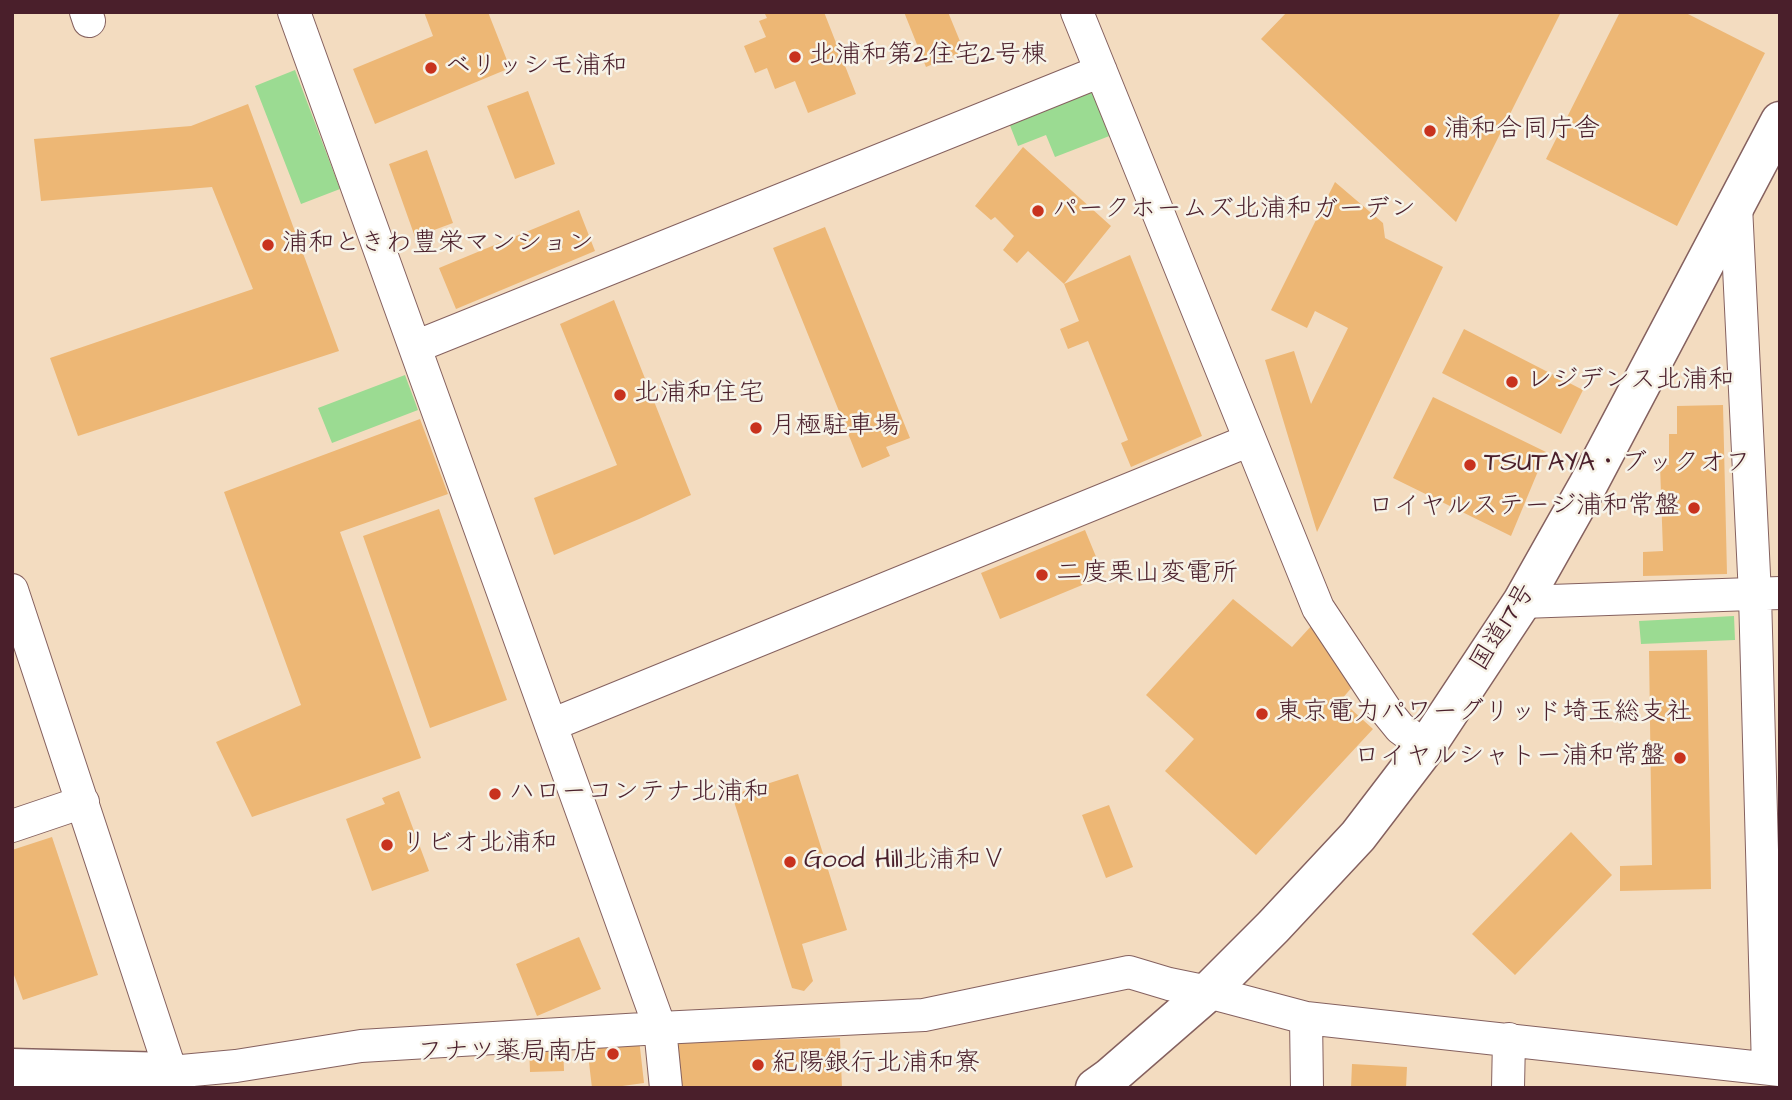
<!DOCTYPE html>
<meta charset="utf-8">
<style>
body{margin:0}
#map{position:relative;width:1792px;height:1100px;overflow:hidden;background:#f3dcc0;font-family:"Architects Daughter",sans-serif}
canvas{display:block}
.frame{position:absolute;inset:0;border:14px solid #4a1f2b;pointer-events:none}
</style>
<div id="map">
<canvas width="1792" height="1100"></canvas>
<div class="frame"></div>
</div>
<script>
const ctx = document.querySelector('canvas').getContext('2d');
ctx.lineJoin = 'round';
function fill(path, color) {
  ctx.fillStyle = color;
  ctx.fill(path, 'evenodd');
}
function toPath(rows) {
  const path = new Path2D();
  for (const r of rows) {
    path.moveTo(r[0], r[1]);
    for (let i = 2; i < r.length; i += 2) path.lineTo(r[i], r[i + 1]);
  }
  return path;
}
function stroke(path, color, width, dash) {
  ctx.strokeStyle = color;
  ctx.lineWidth = width;
  ctx.lineCap = dash ? 'butt' : 'round';
  ctx.setLineDash(dash || []);
  ctx.stroke(path);
}
function write(font, color, halo, rows, align = 'center') {
  ctx.font = font + ' "Architects Daughter","Klee One",sans-serif';
  ctx.lineWidth = 5;
  ctx.setLineDash([]);
  ctx.textBaseline = 'middle';
  ctx.strokeStyle = halo;
  ctx.fillStyle = color;
  for (const [text, x, y, turn = 0] of rows) {
    ctx.save();
    ctx.translate(x, y);
    ctx.rotate((+turn || 0) * Math.PI / 180);
    ctx.textAlign = isNaN(turn) ? turn : align;
    if (halo) ctx.strokeText(text, 0, 0);
    ctx.fillText(text, 0, 0);
    ctx.restore();
  }
}
fill(toPath([
 [295,70,340,189,301,204,255,86],
 [1084,90,1099,95,1112,135,1055,157,1046,135,1018,146,1009,123],
 [405,375,418,410,332,443,318,408],
 [1734,616,1735,640,1641,644,1639,621]
]), '#9bdb92');
fill(toPath([
 [424,12,488,12,510,68,375,124,353,69,433,36],
 [764,12,824,12,856,94,808,113,795,81,775,89,767,68,755,73,744,46,766,37,759,21,767,18],
 [904,12,948,12,964,51,926,67],
 [1287,12,1561,12,1456,222,1261,39],
 [1620,12,1684,12,1765,53,1677,226,1546,159],
 [528,91,555,164,515,179,487,106],
 [248,104,339,351,78,436,50,358,253,289,212,187,41,201,34,139,191,126],
 [1023,147,1111,226,1064,284,1130,255,1202,436,1131,467,1121,443,1128,440,1088,341,1068,349,1060,329,1079,321,1064,284,1028,251,1017,263,1003,250,1014,236,995,217,991,220,975,206],
 [427,150,453,223,415,237,389,164],
 [1335,182,1383,223,1385,238,1443,267,1317,532,1265,360,1294,351,1311,404,1348,328,1315,311,1307,328,1271,310],
 [579,210,595,251,456,309,439,268],
 [825,227,910,438,886,447,890,456,862,468,773,248],
 [614,300,691,495,639,519,554,555,534,498,617,465,560,324],
 [1464,329,1583,390,1561,434,1442,373],
 [1433,397,1546,452,1511,536,1393,478],
 [1723,405,1727,574,1643,576,1643,552,1663,551,1660,465,1669,465,1669,434,1677,434,1677,406],
 [420,419,448,494,340,532,421,758,252,817,216,742,301,705,224,492],
 [439,509,507,700,430,728,363,536],
 [1085,530,1104,576,1000,619,981,573],
 [1233,599,1292,647,1313,624,1353,686,1341,700,1373,729,1256,855,1165,771,1194,739,1146,695],
 [1707,650,1711,889,1620,891,1620,866,1652,865,1649,651],
 [798,774,847,930,802,944,813,981,804,991,792,988,732,795],
 [399,791,429,871,372,891,346,819,385,804,382,798],
 [1109,805,1133,867,1106,878,1082,815],
 [1571,832,1612,875,1515,975,1472,934],
 [52,837,98,975,23,1000,14,975,12,976,12,850],
 [579,937,601,989,537,1016,516,964],
 [840,1038,842,1088,676,1088,675,1042],
 [639,1039,644,1083,608,1088,592,1088,587,1046],
 [563,1044,564,1071,530,1072,529,1045],
 [1352,1064,1407,1067,1406,1088,1351,1088]
]), '#edb775');
const street = toPath([
 [86,12,89,21],
 [294,12,660,1028,666,1088],
 [1077,12,1318,608,1387,712,1400,728,1426,747],
 [1736,206,1755,595,1768,1068],
 [415,347,1101,71],
 [12,590,171,1072,173,1088],
 [1522,602,1780,593],
 [551,725,1250,440],
 [12,826,83,802],
 [1306,1018,1307,1088],
 [171,1072,236,1066,361,1046,660,1028,924,1015,1129,972,1169,984,1208,992,1306,1018,1780,1070],
 [1508,1088,1509,1039]
]);
const secondary = toPath([
 [12,1068,171,1072]
]);
const highway = toPath([
 [1095,1088,1109,1078,1208,992,1273,927,1358,836,1426,747,1522,602,1588,485,1780,121]
]);
stroke(street, '#85615f', 34);
stroke(secondary, '#85615f', 41);
stroke(highway, '#85615f', 41);
stroke(street, '#fff', 32);
stroke(secondary, '#fff', 38);
stroke(highway, '#fff', 38);
for (const [x, y, r, color] of [
 [795,57,7,"#c8321e"],
 [431,68,7,"#c8321e"],
 [1430,131,7,"#c8321e"],
 [1038,211,7,"#c8321e"],
 [268,245,7,"#c8321e"],
 [1512,382,7,"#c8321e"],
 [620,395,7,"#c8321e"],
 [756,428,7,"#c8321e"],
 [1470,465,7,"#c8321e"],
 [1694,508,7,"#c8321e"],
 [1042,575,7,"#c8321e"],
 [1262,714,7,"#c8321e"],
 [1680,758,7,"#c8321e"],
 [495,794,7,"#c8321e"],
 [387,845,7,"#c8321e"],
 [790,862,7,"#c8321e"],
 [613,1054,7,"#c8321e"],
 [758,1065,7,"#c8321e"]
]) {
  const dot = new Path2D();
  dot.arc(x, y, r, 0, 2 * Math.PI);
  ctx.fillStyle = color;
  ctx.fill(dot);
  stroke(dot, '#f7f3e8', 2.5);
}
write('26px', '#4a1f2b', '#f7f3e8', [
 ["北浦和第2住宅2号棟",809,57],
 ["ベリッシモ浦和",445,68],
 ["浦和合同庁舎",1444,131],
 ["パークホームズ北浦和ガーデン",1052,211],
 ["浦和ときわ豊栄マンション",282,245],
 ["レジデンス北浦和",1526,382],
 ["北浦和住宅",634,395],
 ["月極駐車場",770,428],
 ["TSUTAYA・ブックオフ",1484,465],
 ["ロイヤルステージ浦和常盤",1680,508,"right"],
 ["二度栗山変電所",1056,575],
 ["東京電力パワーグリッド埼玉総支社",1276,714],
 ["ロイヤルシャトー浦和常盤",1666,758,"right"],
 ["ハローコンテナ北浦和",509,794],
 ["リビオ北浦和",401,845],
 ["Good Hill北浦和Ⅴ",804,862],
 ["フナツ薬局南店",599,1054,"right"],
 ["紀陽銀行北浦和寮",772,1065]
], 'left');
write('26px', '#4a1f2b', '#f7f3e8', [
 ["国道17号",1504,628,-58]
]);
</script>
